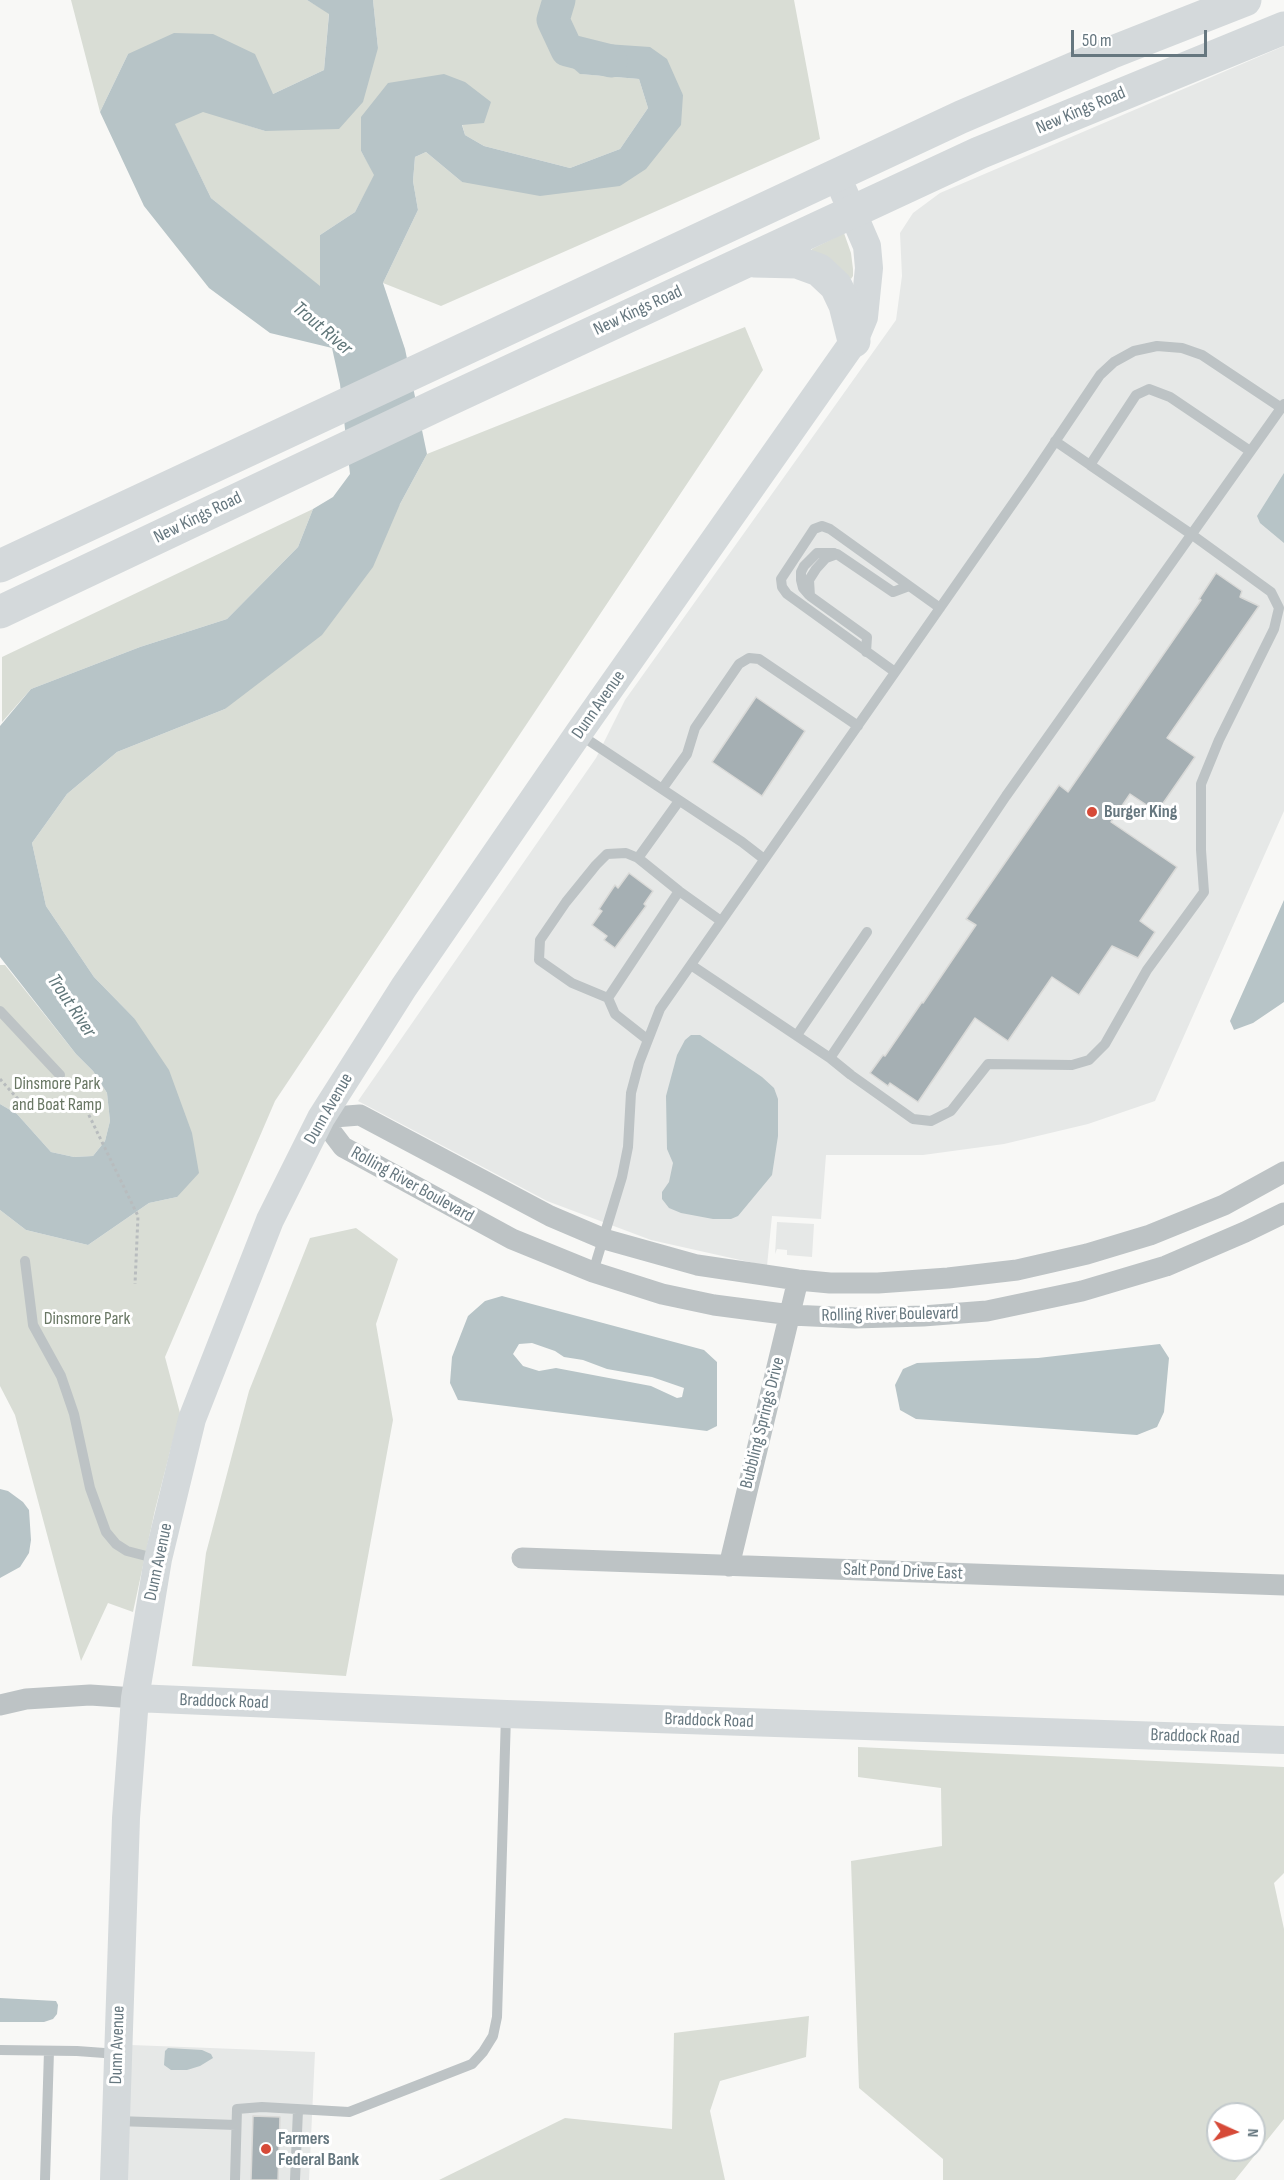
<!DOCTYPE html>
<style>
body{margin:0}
#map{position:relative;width:1284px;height:2180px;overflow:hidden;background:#f8f8f6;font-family:"Sofia Sans Condensed",sans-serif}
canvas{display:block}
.north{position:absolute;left:1206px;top:2102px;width:60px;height:60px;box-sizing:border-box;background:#fff;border:2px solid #c2c9cc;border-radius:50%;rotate:93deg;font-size:16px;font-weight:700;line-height:24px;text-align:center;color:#66777f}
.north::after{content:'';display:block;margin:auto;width:21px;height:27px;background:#d64a38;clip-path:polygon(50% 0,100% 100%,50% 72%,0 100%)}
.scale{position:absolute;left:1071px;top:30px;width:136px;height:27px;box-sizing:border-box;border:3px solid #66777f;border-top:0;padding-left:8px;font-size:18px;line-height:21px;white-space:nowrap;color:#66777f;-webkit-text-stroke:4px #fff;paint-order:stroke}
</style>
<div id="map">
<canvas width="1284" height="2180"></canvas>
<div class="north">N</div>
<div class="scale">50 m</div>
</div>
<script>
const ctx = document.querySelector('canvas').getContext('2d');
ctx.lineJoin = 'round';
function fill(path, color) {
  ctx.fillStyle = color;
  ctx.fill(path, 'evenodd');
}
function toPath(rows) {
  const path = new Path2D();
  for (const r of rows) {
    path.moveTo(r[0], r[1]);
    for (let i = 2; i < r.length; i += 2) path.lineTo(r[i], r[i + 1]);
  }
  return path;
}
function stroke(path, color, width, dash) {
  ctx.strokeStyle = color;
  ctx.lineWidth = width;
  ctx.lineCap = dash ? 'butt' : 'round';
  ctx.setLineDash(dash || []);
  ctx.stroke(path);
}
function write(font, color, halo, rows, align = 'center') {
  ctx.font = font + ' "Sofia Sans Condensed",sans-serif';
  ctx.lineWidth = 6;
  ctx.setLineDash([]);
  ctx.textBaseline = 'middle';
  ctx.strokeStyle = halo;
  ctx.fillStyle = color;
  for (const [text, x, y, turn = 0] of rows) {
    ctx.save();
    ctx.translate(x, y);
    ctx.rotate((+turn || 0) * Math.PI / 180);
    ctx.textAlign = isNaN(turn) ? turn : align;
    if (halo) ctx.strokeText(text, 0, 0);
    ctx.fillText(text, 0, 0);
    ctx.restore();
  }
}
fill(toPath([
 [1284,46,1284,811,1155,1101,1088,1124,1004,1144,923,1155,826,1155,821,1219,772,1216,767,1266,651,1240,547,1201,358,1101,596,758,625,700,896,320,902,276,900,233,913,213,940,193],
 [777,1222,814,1224,812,1257,787,1255,787,1250,777,1249,775,1254],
 [131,2045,315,2052,309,2180,127,2180]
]), '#e6e8e7');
fill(toPath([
 [71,0,307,0,329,13,324,70,273,94,128,54,100,112],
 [373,0,794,0,820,139,441,306,383,283,418,210,413,181,415,157,426,152,462,182,620,186,683,95,601,45,577,42,560,57,581,74,639,79,648,108,620,149,570,168,484,146,465,135,462,124,491,102,361,151,375,175,355,212,320,235,320,287,211,198,174,123,203,111,265,131,378,48],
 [844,233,851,253,853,269,853,276,851,279,812,251,812,249],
 [745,327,763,370,275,1101,165,1357,180,1413,155,1510,133,1612,108,1603,81,1661,15,1415,0,1386,0,1210,26,1230,88,1245,149,1203,177,1197,134,1018,94,977,46,906,32,843,67,794,117,752,225,709,400,504,427,454],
 [313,509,298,547,227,619,140,647,31,689,2,722,2,657],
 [0,965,5,965,76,1054,93,1071,107,1093,110,1121,105,1141,93,1156,74,1157,51,1152,17,1114,0,1104],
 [356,1228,398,1259,376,1324,393,1420,346,1676,192,1666,206,1553,249,1391,310,1238],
 [858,1747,1284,1767,1284,1873,1274,1883,1284,1929,1284,2119,1235,2180,943,2180,943,2159,859,2088,851,1861,942,1846,941,1788,858,1777],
 [1218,2114,1254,2114,1254,2150,1218,2150],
 [809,2016,806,2057,720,2081,710,2111,725,2180,439,2180,565,2118,672,2129,674,2033]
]), '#d9ddd5');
fill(toPath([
 [307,0,373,0,378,48,363,102,339,129,265,131,203,112,175,124,211,198,320,286,320,235,355,212,374,175,361,151,361,117,388,83,444,74,465,82,491,102,484,123,462,125,465,135,484,146,570,168,620,149,648,108,639,79,580,74,560,57,577,42,650,47,667,59,683,95,681,125,646,169,620,186,540,196,462,182,426,152,415,157,413,181,418,210,383,283,405,349,427,454,400,504,373,567,322,635,225,709,117,752,67,794,32,843,46,906,94,977,134,1018,169,1070,192,1133,199,1173,177,1197,149,1203,88,1245,26,1230,0,1210,0,1104,17,1114,51,1152,74,1157,93,1156,105,1141,110,1121,107,1093,93,1071,76,1054,0,957,0,726,31,689,140,647,227,619,298,547,313,509,333,497,350,474,340,384,332,348,270,333,209,288,144,206,100,112,128,54,174,33,213,34,255,54,273,94,324,70,329,14],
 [1284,473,1284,543,1260,523,1257,516],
 [1284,900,1284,1002,1253,1023,1234,1030,1230,1021],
 [691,1035,700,1035,762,1077,774,1088,778,1099,778,1136,772,1175,738,1216,731,1219,713,1219,681,1213,669,1208,662,1199,662,1192,669,1182,673,1163,667,1149,666,1096,677,1055,685,1040],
 [502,1296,704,1350,717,1362,717,1426,707,1431,458,1400,450,1383,452,1357,468,1316,485,1301],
 [532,1343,555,1351,564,1357,583,1360,607,1369,652,1377,684,1388,682,1397,677,1398,651,1386,556,1368,539,1371,523,1366,513,1354,519,1344],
 [1160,1344,1169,1358,1164,1412,1157,1427,1137,1435,916,1419,900,1410,895,1385,903,1369,917,1363,1038,1358],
 [0,1489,8,1491,23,1502,29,1510,31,1540,29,1553,20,1567,0,1578],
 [0,1998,56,2001,58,2005,57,2014,53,2019,44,2022,0,2022],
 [168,2048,202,2050,211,2054,213,2058,200,2066,187,2070,171,2070,164,2065,165,2051]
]), '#b7c4c7');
stroke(toPath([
 [559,0,553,20,567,50,611,61]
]), '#b7c4c7', 33);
const building = toPath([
 [1216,573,1242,591,1240,597,1259,606,1167,738,1195,757,1157,812,1130,794,1111,822,1177,867,1140,921,1155,932,1138,958,1112,946,1079,995,1052,977,1008,1041,975,1018,918,1102,890,1083,888,1086,870,1073,883,1055,885,1056,922,1002,923,1003,976,925,966,919,1059,785,1068,792,1201,600,1199,599,1216,573],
 [756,697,805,731,762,796,712,762,756,697],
 [629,873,653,891,644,904,646,906,615,948,604,940,607,936,592,925,602,911,599,909,615,885,618,888,629,873],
 [253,2116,280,2117,278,2180,251,2180,253,2116]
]);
fill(building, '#a5afb3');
stroke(building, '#dadad8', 1.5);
stroke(toPath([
 [0,1079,26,1108,84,1105,138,1216,135,1284]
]), '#b8bcbe', 3, [3, 3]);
stroke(toPath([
 [1055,441,1090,465,1136,395,1149,389,1170,397,1250,451],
 [809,595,803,588,801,580,801,572,804,566,817,553,834,553],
 [866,652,867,637,810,596,809,580,816,569,826,558,837,554,893,592,909,586],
 [895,672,787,594,782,587,781,579,814,529,822,526,830,529,940,608],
 [579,734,742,842,764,859],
 [662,789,687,754,695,728,739,664,749,658,759,659,858,726],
 [679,801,638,858,679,891,721,921],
 [638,858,626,853,607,854,596,865,566,902,540,940,539,960,572,983,608,998,615,1014,648,1040],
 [691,965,830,1058,851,1075,913,1119,931,1121,951,1111,988,1064,1072,1065,1089,1060,1105,1044,1147,970,1204,892,1201,850,1201,784,1219,740,1274,629,1279,608,1271,592,1191,534,1090,465],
 [608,998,679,891],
 [0,1011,60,1075],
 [797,1035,867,932],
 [830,1058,1006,796,1284,404],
 [25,1261,33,1325,61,1376,74,1414,90,1488,106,1532,116,1544,127,1551,158,1559],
 [593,1272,622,1177,628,1147,631,1093,639,1063,660,1009,1030,479,1100,375,1114,362,1134,351,1157,346,1182,348,1202,355,1280,407],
 [0,2050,77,2051,118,2054],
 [117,2121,236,2125],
 [45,2180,49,2051],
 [235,2180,237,2109,262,2107,349,2112,472,2064,483,2052,493,2036,497,2017,506,1715],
 [295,2180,298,2110]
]), '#bdc3c5', 10);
stroke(toPath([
 [321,1118,343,1147,512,1239,593,1272,662,1294,714,1305,791,1315,855,1318,923,1316,987,1311,1082,1291,1166,1266,1245,1232,1284,1213],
 [321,1118,360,1115,550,1216,604,1239,697,1265,798,1280,830,1283,878,1283,948,1278,1017,1270,1087,1254,1150,1235,1224,1205,1284,1172],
 [522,1558,1284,1585],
 [729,1566,798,1280],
 [0,1705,26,1699,90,1695,135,1698]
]), '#bdc3c5', 21);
stroke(toPath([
 [135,1698,506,1714,1284,1740],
 [114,2180,126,1818,135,1698,158,1559,192,1419,270,1220,321,1118,404,987,578,734,854,341,864,317,869,268,867,246,836,174]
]), '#d4d9db', 28);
stroke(toPath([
 [754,261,797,262,819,270,836,286,845,305,854,341],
 [0,566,961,117,1110,53,1245,0],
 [0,612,435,406,979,153,1284,28]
]), '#d4d9db', 33);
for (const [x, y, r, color] of [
 [1092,812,6,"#d64a38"],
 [266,2149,6,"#d64a38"]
]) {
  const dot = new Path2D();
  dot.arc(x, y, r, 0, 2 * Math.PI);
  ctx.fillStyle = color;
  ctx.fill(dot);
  stroke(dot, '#fff', 2);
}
write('18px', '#66777f', '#fff', [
 ["New Kings Road",1081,111,-23],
 ["New Kings Road",638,311,-25],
 ["New Kings Road",198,518,-26],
 ["Dunn Avenue",599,705,-55],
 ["Dunn Avenue",329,1109,-60],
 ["Rolling River Boulevard",412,1185,29],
 ["Rolling River Boulevard",890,1315,-1],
 ["Bubbling Springs Drive",763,1423,-76],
 ["Dunn Avenue",159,1562,-78],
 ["Salt Pond Drive East",903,1572,2],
 ["Braddock Road",224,1702,2],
 ["Braddock Road",709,1721,2],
 ["Braddock Road",1195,1737,2],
 ["Dunn Avenue",118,2045,-88]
]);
write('bold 18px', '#66777f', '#fff', [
 ["Burger King",1104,812],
 ["Farmers",278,2139],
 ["Federal Bank",278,2160]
], 'left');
write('18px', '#697764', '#fff', [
 ["Dinsmore Park",57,1084],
 ["and Boat Ramp",57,1105],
 ["Dinsmore Park",87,1319]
]);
write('italic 20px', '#607679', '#fff', [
 ["Trout River",322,329,40],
 ["Trout River",71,1006,56]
]);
</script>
